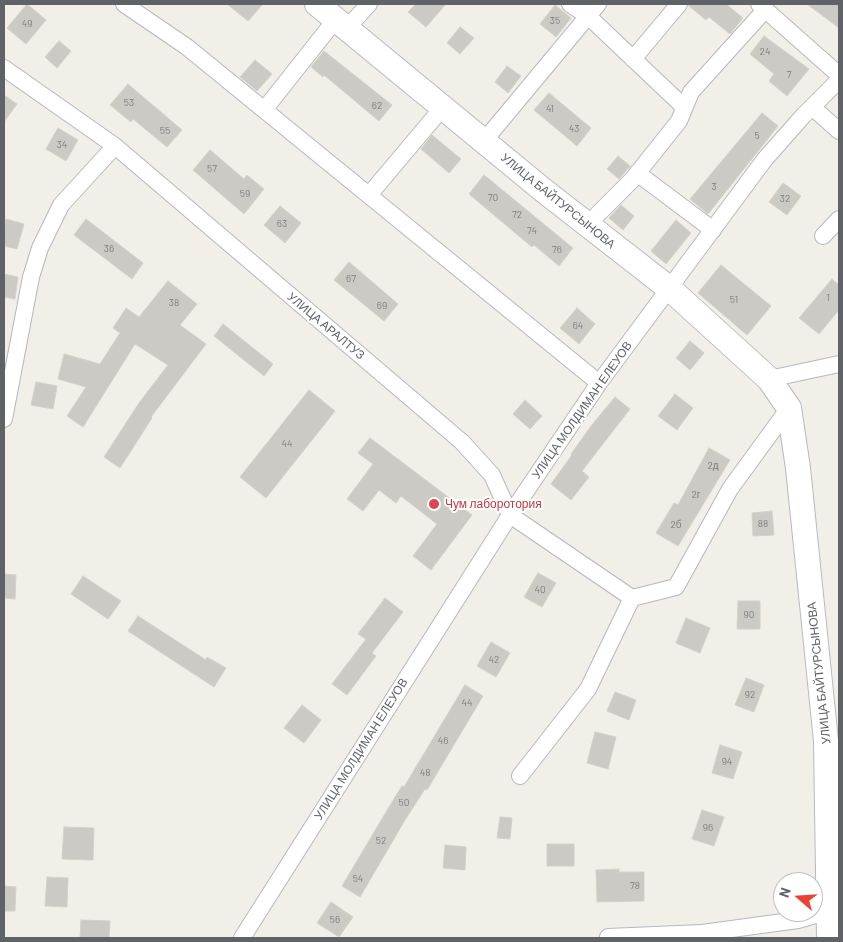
<!DOCTYPE html>
<meta charset="utf-8">
<style>
body{margin:0}
#map{position:relative;width:843px;height:942px;overflow:hidden;background:#f1efe8;font-family:Barlow,sans-serif}
canvas{display:block}
.frame{position:absolute;inset:0;border:5px solid #5f6368;pointer-events:none}
.north{position:absolute;left:773px;top:872px;width:50px;height:50px;box-sizing:border-box;background:#fff;border:1px solid #bfc1c3;border-radius:50%;rotate:289deg;font-size:14px;font-weight:700;line-height:20px;text-align:center;color:#5f6368}
.north::after{content:'';display:block;margin:auto;width:18px;height:22px;background:#ea4335;clip-path:polygon(50% 0,100% 100%,50% 72%,0 100%)}
</style>
<div id="map">
<canvas width="843" height="942"></canvas>
<div class="frame"></div>
<div class="north">N</div>
</div>
<script>
const ctx = document.querySelector('canvas').getContext('2d');
ctx.lineJoin = 'round';
function fill(path, color) {
  ctx.fillStyle = color;
  ctx.fill(path, 'evenodd');
}
function toPath(rows) {
  const path = new Path2D();
  for (const r of rows) {
    path.moveTo(r[0], r[1]);
    for (let i = 2; i < r.length; i += 2) path.lineTo(r[i], r[i + 1]);
  }
  return path;
}
function stroke(path, color, width, dash) {
  ctx.strokeStyle = color;
  ctx.lineWidth = width;
  ctx.lineCap = dash ? 'butt' : 'round';
  ctx.setLineDash(dash || []);
  ctx.stroke(path);
}
function write(font, color, halo, rows, align = 'center') {
  ctx.font = font + ' Barlow,sans-serif';
  ctx.lineWidth = 4;
  ctx.setLineDash([]);
  ctx.textBaseline = 'middle';
  ctx.strokeStyle = halo;
  ctx.fillStyle = color;
  for (const [text, x, y, turn = 0] of rows) {
    ctx.save();
    ctx.translate(x, y);
    ctx.rotate((+turn || 0) * Math.PI / 180);
    ctx.textAlign = isNaN(turn) ? turn : align;
    if (halo) ctx.strokeText(text, 0, 0);
    ctx.fillText(text, 0, 0);
    ctx.restore();
  }
}
const building = toPath([
 [27,4,46,20,26,44,7,28,27,4],
 [227,4,263,4,248,21,227,4],
 [416,4,446,4,426,27,408,12,416,4],
 [689,4,726,4,743,18,730,34,709,17,706,20,689,6,689,4],
 [807,4,839,4,839,28,807,4],
 [555,5,571,18,556,37,540,24,555,5],
 [460,27,474,38,460,54,447,43,460,27],
 [764,36,809,69,787,96,769,81,774,74,750,54,764,36],
 [59,41,71,51,57,68,45,57,59,41],
 [324,51,392,105,379,121,324,75,323,77,311,67,324,51],
 [255,60,272,74,257,91,240,77,255,60],
 [507,66,521,76,508,93,495,82,507,66],
 [128,84,182,130,167,147,133,119,131,122,110,105,128,84],
 [549,93,591,128,577,146,534,110,549,93],
 [4,95,17,104,4,122,4,95],
 [762,113,778,126,708,214,690,199,762,113],
 [58,128,78,140,66,161,46,149,58,128],
 [432,135,461,159,449,173,421,149,432,135],
 [210,150,244,179,247,175,264,189,244,214,193,170,210,150],
 [618,156,630,166,619,179,607,169,618,156],
 [484,175,573,248,559,266,534,245,532,247,469,194,484,175],
 [783,183,801,196,787,215,769,202,783,183],
 [621,205,634,216,623,230,609,218,621,205],
 [280,206,301,223,285,243,264,225,280,206],
 [6,219,24,224,17,249,4,246,4,230,6,219],
 [86,219,143,263,132,279,74,235,86,219],
 [676,220,691,233,666,264,651,251,676,220],
 [349,262,398,304,384,321,334,280,349,262],
 [721,265,771,306,747,335,698,293,721,265],
 [4,274,18,277,15,299,4,297,4,274],
 [832,279,839,285,839,310,819,334,799,318,832,279],
 [168,281,197,304,180,325,206,344,151,417,152,418,120,468,104,457,139,403,168,365,135,344,83,427,67,416,86,387,58,379,64,354,100,364,120,333,113,328,126,308,139,317,168,281],
 [577,308,595,324,579,344,560,328,577,308],
 [223,324,273,364,264,376,214,336,223,324],
 [690,341,704,353,690,370,676,358,690,341],
 [36,382,57,386,53,409,31,405,36,382],
 [309,390,335,411,266,498,240,477,309,390],
 [675,394,693,408,677,430,658,416,675,394],
 [615,397,630,409,582,471,589,477,571,500,551,484,572,455,571,454,591,426,615,397],
 [525,400,542,416,530,429,513,414,525,400],
 [370,438,472,515,431,570,413,556,437,524,401,496,396,503,379,490,363,511,347,499,373,464,358,453,370,438],
 [709,448,730,460,678,546,656,533,674,503,678,505,709,448],
 [772,511,774,535,753,536,752,513,772,511],
 [538,573,556,583,542,607,524,597,538,573],
 [4,574,16,575,15,599,4,598,4,574],
 [83,576,121,601,108,619,71,594,83,576],
 [385,598,403,612,372,653,376,656,347,695,332,684,366,639,358,634,385,598],
 [738,601,760,601,760,629,737,629,738,601],
 [138,616,206,660,207,657,226,668,214,687,128,631,138,616],
 [686,618,710,628,700,653,676,643,686,618],
 [491,642,510,653,496,677,477,666,491,642],
 [746,678,764,685,754,712,735,705,746,678],
 [465,685,483,696,427,790,425,789,405,820,360,897,342,886,395,797,402,786,404,787,465,685],
 [615,692,636,700,629,720,607,711,615,692],
 [302,705,321,720,304,743,284,728,302,705],
 [595,732,616,737,608,769,587,763,595,732],
 [720,745,742,752,733,779,712,773,720,745],
 [702,810,724,817,714,846,692,839,702,810],
 [500,817,512,818,510,839,497,838,500,817],
 [64,827,94,828,93,860,62,859,64,827],
 [547,844,574,844,574,866,547,866,547,844],
 [445,845,466,847,465,870,443,868,445,845],
 [619,869,619,872,644,872,644,901,597,902,596,870,619,869],
 [47,877,68,878,67,907,45,906,47,877],
 [4,886,16,887,15,911,4,911,4,886],
 [331,902,353,917,339,937,317,923,331,902],
 [81,920,110,921,109,938,80,938,81,920]
]);
fill(building, '#cccac5');
stroke(building, '#d6d1c6', 1);
const street = toPath([
 [124,4,187,47,599,383],
 [570,4,588,16,684,107],
 [759,4,839,75],
 [347,28,369,4],
 [633,59,679,4],
 [4,68,115,146,462,442,492,475,510,515,632,598],
 [812,107,839,131],
 [264,110,336,19],
 [484,141,598,4],
 [637,173,713,230],
 [369,195,443,107],
 [588,224,632,180,679,121,691,92,765,10],
 [823,236,839,219],
 [769,379,839,364],
 [4,419,31,277,40,248,61,205,115,146],
 [520,776,588,689,632,598,676,587,730,489,789,408],
 [242,938,510,515,599,383,765,159,803,116,839,80],
 [608,938,608,937,702,933,798,920,829,911]
]);
const secondary = toPath([
 [317,4,543,190,670,289,769,379,789,408,798,468,826,741,829,938]
]);
stroke(street, '#b5b8bc', 18);
stroke(secondary, '#b6babf', 26);
stroke(street, '#fff', 16);
stroke(secondary, '#fff', 24);
for (const [x, y, r, color] of [
 [434,504,6,"#e0444e"]
]) {
  const dot = new Path2D();
  dot.arc(x, y, r, 0, 2 * Math.PI);
  ctx.fillStyle = color;
  ctx.fill(dot);
  stroke(dot, '#fff', 2);
}
write('10px', '#7a7d7f', null, [
 ["35",555,21],
 ["49",27,24],
 ["24",765,52],
 ["7",789,75],
 ["53",129,103],
 ["62",377,106],
 ["41",550,109],
 ["43",574,129],
 ["55",165,131],
 ["5",757,136],
 ["34",62,145],
 ["57",212,169],
 ["3",714,187],
 ["59",245,194],
 ["70",493,198],
 ["32",785,199],
 ["72",517,215],
 ["63",282,224],
 ["74",532,231],
 ["36",109,249],
 ["76",557,250],
 ["67",351,279],
 ["1",828,298],
 ["51",734,300],
 ["38",174,303],
 ["69",382,306],
 ["64",578,326],
 ["44",287,444],
 ["2д",713,466],
 ["2г",696,495],
 ["88",763,524],
 ["2б",676,525],
 ["40",540,590],
 ["90",749,615],
 ["42",494,660],
 ["92",750,695],
 ["44",467,703],
 ["46",443,741],
 ["94",727,762],
 ["48",425,773],
 ["50",404,803],
 ["96",708,828],
 ["52",381,841],
 ["54",358,879],
 ["78",635,886],
 ["56",335,920]
]);
write('12px', '#5f6368', '#fff', [
 ["УЛИЦА БАЙТУРСЫНОВА",558,201,39],
 ["УЛИЦА АРАЛТУЗ",326,326,40],
 ["УЛИЦА МОЛДИМАН ЕЛЕУОВ",582,410,-55],
 ["УЛИЦА БАЙТУРСЫНОВА",819,673,-96],
 ["УЛИЦА МОЛДИМАН ЕЛЕУОВ",361,749,-58]
]);
write('12px', '#be3a42', '#fff', [
 ["Чум лаборотория",445,504]
], 'left');
</script>
